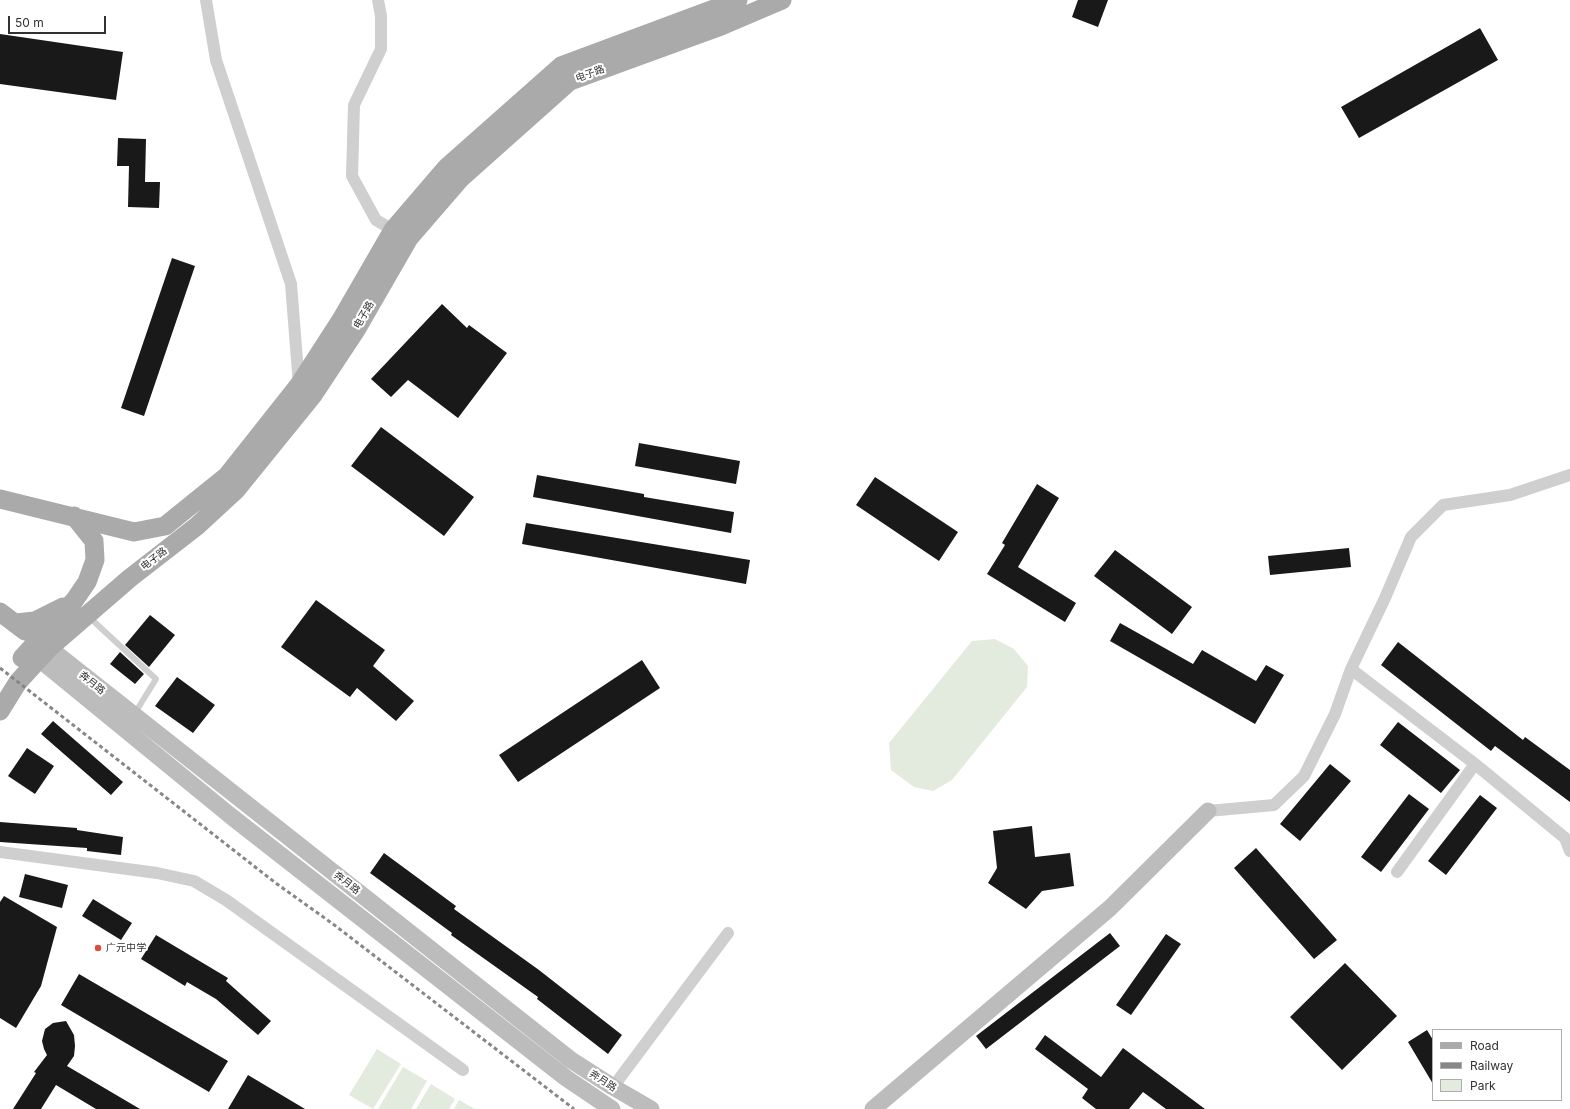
<!DOCTYPE html>
<meta charset="utf-8">
<style>
body{margin:0}
#map{position:relative;width:1570px;height:1109px;overflow:hidden;background:#fff;font-family:Inter,sans-serif}
canvas{display:block}
.legend{position:absolute;left:1432px;top:1029px;width:130px;height:72px;box-sizing:border-box;background:#fff;border:1px solid #adadad;margin:0;padding:5px 7px;list-style:none;font-size:12px;color:#323232}
.legend li{display:flex;align-items:center;gap:8px;height:20px}
.legend b{width:20px;border:1px solid #adadad}
.scale{position:absolute;left:8px;top:16px;width:98px;height:18px;box-sizing:border-box;border:2px solid #323232;border-top:0;padding-left:5px;font-size:12px;line-height:14px;white-space:nowrap;color:#323232;-webkit-text-stroke:3px #fff;paint-order:stroke}
</style>
<div id="map">
<canvas width="1570" height="1109"></canvas>
<ul class="legend">
<li><b style="height:5px;background:#aaa"></b>Road</li>
<li><b style="height:5px;background:#878787"></b>Railway</li>
<li><b style="height:11px;background:#e3eade"></b>Park</li>
</ul>
<div class="scale">50 m</div>
</div>
<script>
const ctx = document.querySelector('canvas').getContext('2d');
ctx.lineJoin = 'round';
function fill(path, color) {
  ctx.fillStyle = color;
  ctx.fill(path, 'evenodd');
}
function toPath(rows) {
  const path = new Path2D();
  for (const r of rows) {
    path.moveTo(r[0], r[1]);
    for (let i = 2; i < r.length; i += 2) path.lineTo(r[i], r[i + 1]);
  }
  return path;
}
function stroke(path, color, width, dash) {
  ctx.strokeStyle = color;
  ctx.lineWidth = width;
  ctx.lineCap = dash ? 'butt' : 'round';
  ctx.setLineDash(dash || []);
  ctx.stroke(path);
}
function write(font, color, halo, rows, align = 'center') {
  ctx.font = font + ' Inter,"Noto Sans SC",sans-serif';
  ctx.lineWidth = 4;
  ctx.setLineDash([]);
  ctx.textBaseline = 'middle';
  ctx.strokeStyle = halo;
  ctx.fillStyle = color;
  for (const [text, x, y, turn = 0] of rows) {
    ctx.save();
    ctx.translate(x, y);
    ctx.rotate((+turn || 0) * Math.PI / 180);
    ctx.textAlign = isNaN(turn) ? turn : align;
    if (halo) ctx.strokeText(text, 0, 0);
    ctx.fillText(text, 0, 0);
    ctx.restore();
  }
}
fill(toPath([
 [995,639,1014,649,1028,666,1027,687,952,780,933,791,914,787,891,770,889,743,972,641],
 [377,1049,401,1064,373,1109,349,1095],
 [403,1067,427,1081,411,1109,378,1109],
 [431,1084,455,1099,449,1109,416,1109],
 [459,1100,475,1109,454,1109]
]), '#e3eade');
fill(toPath([
 [1078,0,1108,0,1098,27,1072,17],
 [1480,28,1498,60,1359,138,1341,107],
 [0,34,123,52,116,100,0,84],
 [118,138,146,139,145,182,160,182,159,208,128,207,129,166,117,166],
 [172,258,195,266,144,416,121,408],
 [442,304,467,328,469,325,507,353,458,418,408,380,391,397,371,379],
 [381,427,474,497,444,536,351,466],
 [639,443,740,461,736,484,635,466],
 [537,475,644,494,644,497,734,512,731,533,533,497],
 [875,477,958,532,939,561,856,505],
 [1037,484,1059,498,1018,567,1076,603,1065,622,987,574,1005,545,1002,543],
 [526,523,750,560,746,584,522,544],
 [1349,548,1351,567,1270,575,1268,556],
 [1115,550,1192,607,1172,634,1094,576],
 [316,600,385,650,373,666,414,701,396,721,357,688,350,697,281,647],
 [150,615,175,635,149,667,125,645],
 [1120,623,1193,664,1202,650,1256,681,1266,665,1284,675,1255,724,1110,641],
 [1398,642,1523,740,1525,737,1570,770,1570,802,1495,746,1491,751,1381,665],
 [120,652,144,674,135,684,110,664],
 [642,660,660,688,518,782,499,755],
 [177,677,215,705,193,733,155,706],
 [53,721,123,782,111,795,41,734],
 [1398,722,1460,770,1441,793,1380,745],
 [27,748,54,766,35,794,8,776],
 [1330,764,1351,781,1300,841,1280,824],
 [1409,794,1429,809,1381,872,1361,857],
 [1480,795,1497,808,1446,875,1428,861],
 [0,822,77,828,77,830,123,837,121,855,87,851,87,848,0,842],
 [1032,826,1035,857,1070,853,1074,886,1042,891,1026,909,988,883,997,868,993,831],
 [1256,848,1337,940,1314,959,1234,868],
 [384,853,456,906,454,909,539,970,622,1035,608,1054,537,999,538,997,451,935,452,933,370,873],
 [25,874,68,885,62,908,19,897],
 [4,896,57,927,41,986,16,1028,0,1018,0,902],
 [93,899,132,923,121,940,82,916],
 [1110,933,1120,946,986,1049,976,1036],
 [1166,934,1181,944,1131,1015,1116,1005],
 [156,935,228,978,226,981,271,1021,258,1035,216,999,187,982,185,986,141,959],
 [1345,963,1397,1016,1342,1070,1290,1017],
 [79,974,228,1061,209,1092,61,1005],
 [66,1021,74,1035,75,1046,74,1056,67,1066,140,1109,96,1109,56,1085,41,1109,13,1109,36,1073,34,1072,47,1055,44,1049,42,1041,45,1029,53,1023],
 [1427,1030,1433,1040,1433,1084,1408,1042],
 [1045,1035,1101,1077,1123,1048,1205,1109,1166,1109,1143,1092,1129,1109,1096,1109,1082,1098,1088,1089,1035,1049],
 [248,1075,305,1109,228,1109]
]), '#191919');
stroke(toPath([
 [89,617,156,679,135,713]
]), '#cfcfcf', 6);
stroke(toPath([
 [206,0,216,60,291,284,299,385],
 [378,0,381,16,381,49,354,105,352,176,376,220,393,230],
 [1351,669,1385,598,1411,537,1443,505,1510,495,1570,475],
 [1208,811,1274,805,1304,776,1335,714,1351,669,1475,764],
 [0,852,157,873,194,881,226,900,463,1070],
 [1397,872,1475,764,1565,838,1570,851],
 [613,1087,728,933]
]), '#cfcfcf', 12);
stroke(toPath([
 [49,648,571,1060,613,1087,651,1109],
 [39,659,232,817,566,1078,612,1109],
 [873,1109,1110,908,1208,811]
]), '#bcbcbc', 17);
stroke(toPath([
 [0,499,134,532,165,526,227,476,299,385,341,320,393,230,447,167,561,66,738,0],
 [0,612,25,631],
 [16,623,35,621,63,607],
 [22,658,74,601,87,582,95,560,94,541,74,516],
 [0,711,18,682,49,648,130,578,197,526,236,490,313,395,356,330,409,238,460,179,570,81,721,26,782,0]
]), '#aaa', 19);
stroke(toPath([
 [0,668,277,884,333,924,574,1109]
]), '#878787', 3, [4, 3]);
for (const [x, y, r, color] of [
 [98,948,4,"#d94e43"]
]) {
  const dot = new Path2D();
  dot.arc(x, y, r, 0, 2 * Math.PI);
  ctx.fillStyle = color;
  ctx.fill(dot);
  stroke(dot, '#fff', 1.5);
}
write('10px', '#323232', '#fff', [
 ["电子路",590,74,-20],
 ["电子路",364,315,-60],
 ["电子路",154,559,-38],
 ["奔月路",92,683,39],
 ["奔月路",347,883,38],
 ["奔月路",603,1081,33]
]);
write('10px', '#323232', '#fff', [
 ["广元中学",106,948]
], 'left');
</script>
